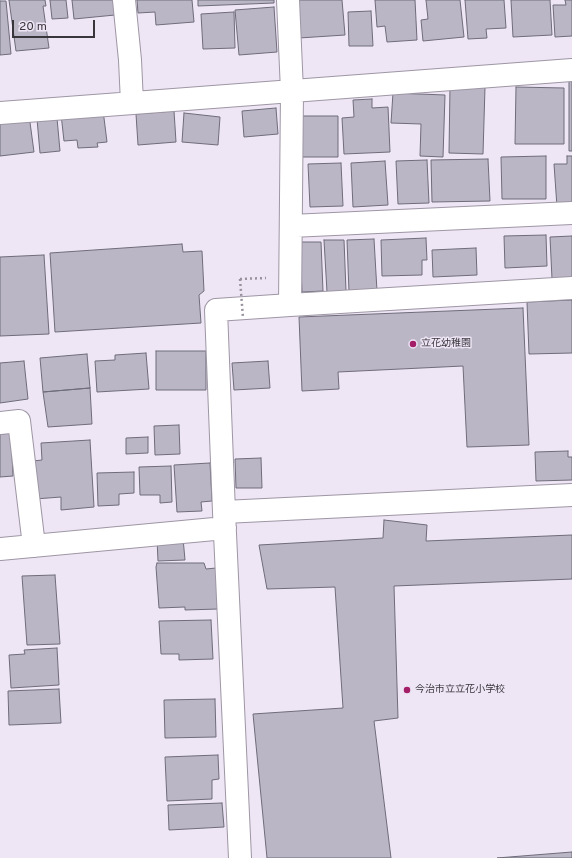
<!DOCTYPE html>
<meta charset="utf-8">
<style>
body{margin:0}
#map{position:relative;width:572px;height:858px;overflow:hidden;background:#eee5f5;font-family:Overpass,sans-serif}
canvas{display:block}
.scale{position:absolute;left:12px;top:20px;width:83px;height:18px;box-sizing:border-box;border:2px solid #38353b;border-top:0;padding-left:5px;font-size:12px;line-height:14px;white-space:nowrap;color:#38353b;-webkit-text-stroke:3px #eee5f5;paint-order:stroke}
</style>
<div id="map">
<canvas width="572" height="858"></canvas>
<div class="scale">20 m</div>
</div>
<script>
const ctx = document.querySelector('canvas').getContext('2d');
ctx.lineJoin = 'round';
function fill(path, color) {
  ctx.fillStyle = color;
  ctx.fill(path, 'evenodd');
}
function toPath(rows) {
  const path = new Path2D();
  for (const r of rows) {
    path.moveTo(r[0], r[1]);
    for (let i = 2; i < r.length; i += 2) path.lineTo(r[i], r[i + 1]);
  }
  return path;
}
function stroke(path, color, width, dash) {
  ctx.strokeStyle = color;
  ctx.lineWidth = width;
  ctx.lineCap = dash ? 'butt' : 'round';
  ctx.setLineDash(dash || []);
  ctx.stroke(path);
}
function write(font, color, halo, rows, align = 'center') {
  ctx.font = font + ' Overpass,"Noto Sans JP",sans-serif';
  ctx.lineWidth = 3;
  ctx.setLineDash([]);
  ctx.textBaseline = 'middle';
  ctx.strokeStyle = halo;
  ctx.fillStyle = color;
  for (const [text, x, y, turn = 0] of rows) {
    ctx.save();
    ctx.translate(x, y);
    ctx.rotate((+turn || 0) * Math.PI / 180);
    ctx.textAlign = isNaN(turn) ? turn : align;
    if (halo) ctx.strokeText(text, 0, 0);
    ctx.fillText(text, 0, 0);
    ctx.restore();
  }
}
const building = toPath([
 [9,0,45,0,46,6,43,6,49,48,16,51,9,0],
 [50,0,66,0,68,18,52,19,50,0],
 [72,0,114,0,115,15,74,19,72,0],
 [137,0,192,0,194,22,156,25,155,12,138,13,137,0],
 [198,0,274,0,274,3,198,6,198,0],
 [297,0,342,0,345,35,299,38,297,0],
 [375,0,415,0,417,40,387,42,385,26,377,27,375,0],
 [426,0,460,0,464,37,423,41,421,20,428,19,426,0],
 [465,0,504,0,506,28,486,29,487,38,468,39,465,0],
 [511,0,550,0,552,35,513,37,511,0],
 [565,0,572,0,572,36,555,37,553,5,566,5,565,0],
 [0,1,6,1,11,54,0,55,0,1],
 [274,7,277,52,239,55,235,10,274,7],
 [371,11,373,46,349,46,348,12,371,11],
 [234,12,235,48,203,49,201,14,234,12],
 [569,79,572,79,572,151,569,151,569,79],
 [450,86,485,87,483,154,449,153,450,86],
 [516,87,564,88,564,144,515,144,516,87],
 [393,93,445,95,443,157,420,156,421,124,391,123,393,93],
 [372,99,372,108,388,107,390,152,344,154,342,118,354,117,353,100,372,99],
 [276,108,278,134,244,137,242,111,276,108],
 [103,110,107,142,97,143,98,147,78,148,77,140,64,141,61,114,103,110],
 [174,111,176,142,138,145,136,114,174,111],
 [184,113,220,117,218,145,182,142,184,113],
 [29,115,34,152,0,156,0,119,29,115],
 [302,116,338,116,338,157,302,157,302,116],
 [57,118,60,151,40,153,37,119,57,118],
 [546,156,546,199,502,199,501,157,546,156],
 [567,156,572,156,572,206,557,207,554,164,567,164,567,156],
 [488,159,490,201,432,202,431,160,488,159],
 [427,160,429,203,398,204,396,161,427,160],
 [385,161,388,205,353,207,351,163,385,161],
 [341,163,343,206,310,207,308,164,341,163],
 [546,235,547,266,505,268,504,236,546,235],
 [572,236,572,278,552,279,550,237,572,236],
 [426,238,427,260,422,260,422,275,382,276,381,240,426,238],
 [374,239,377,291,349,292,347,240,374,239],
 [324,240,344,240,346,291,327,292,324,240],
 [300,242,321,242,323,291,302,292,300,242],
 [182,244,183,252,202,251,204,291,199,295,201,323,55,332,50,253,182,244],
 [476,248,477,275,433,277,432,250,476,248],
 [44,255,49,334,0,336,0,257,44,255],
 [572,300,572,353,529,354,527,302,572,300],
 [523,308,529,445,467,447,463,366,338,372,339,389,302,391,299,317,523,308],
 [156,351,206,351,206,390,156,390,156,351],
 [146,353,149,389,97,392,95,361,115,360,115,355,146,353],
 [87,354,90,388,43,392,40,358,87,354],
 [24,361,28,399,0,403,0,363,24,361],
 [268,361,270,388,234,390,232,363,268,361],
 [90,388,92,424,48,427,43,392,90,388],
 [179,425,180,454,155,455,154,426,179,425],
 [11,433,13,476,0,477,0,434,11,433],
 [148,437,148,453,126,454,126,438,148,437],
 [90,440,94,507,61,510,61,497,35,499,33,461,42,460,41,443,90,440],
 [568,451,568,457,572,457,572,480,536,481,535,452,568,451],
 [261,458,262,488,236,488,235,459,261,458],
 [210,463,212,501,201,502,202,511,177,512,174,465,210,463],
 [171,466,172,502,160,503,160,495,140,495,139,467,171,466],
 [134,472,134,493,119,494,119,505,98,506,97,473,134,472],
 [384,520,427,525,426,541,572,535,572,579,394,586,398,718,374,721,377,745,391,858,267,858,253,714,343,708,335,587,267,589,259,545,383,538,384,520],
 [183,538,185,560,158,561,157,539,183,538],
 [157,563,204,563,206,569,216,568,218,609,185,610,185,607,159,608,156,567,157,563],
 [55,575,60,644,27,645,22,576,55,575],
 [211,620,213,659,179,660,179,654,161,654,159,621,211,620],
 [57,648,59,685,11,688,9,655,25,654,24,650,57,648],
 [59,689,61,723,9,725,8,691,59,689],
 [215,699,216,737,165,738,164,700,215,699],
 [218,755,219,779,212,780,212,799,167,801,165,757,218,755],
 [222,803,224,827,169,830,168,805,222,803],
 [572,852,572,858,497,858,572,852]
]);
fill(building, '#bab6c6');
stroke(building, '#6f6c7a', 1);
const street = toPath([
 [124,0,130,60,132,103],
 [0,113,572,70],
 [291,226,572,213],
 [290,305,572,288],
 [0,423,19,421,34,546],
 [224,512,572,495],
 [0,549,225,528],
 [240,858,224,512,216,310,290,305,292,91,288,0]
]);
stroke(street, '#9e96a4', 24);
stroke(toPath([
 [240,279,266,278]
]), '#98929d', 2.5, [2, 3]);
stroke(street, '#fff', 22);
stroke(toPath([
 [240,279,243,318]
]), '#98929d', 2.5, [2, 3]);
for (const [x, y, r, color] of [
 [413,344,4,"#a41d67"],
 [407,690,4,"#a41d67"]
]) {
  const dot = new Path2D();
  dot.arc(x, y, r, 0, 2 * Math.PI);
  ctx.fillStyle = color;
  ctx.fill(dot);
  stroke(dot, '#eee5f5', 1.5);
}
write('10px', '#38353b', '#eee5f5', [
 ["立花幼稚園",421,344],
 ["今治市立立花小学校",415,690]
], 'left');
</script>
